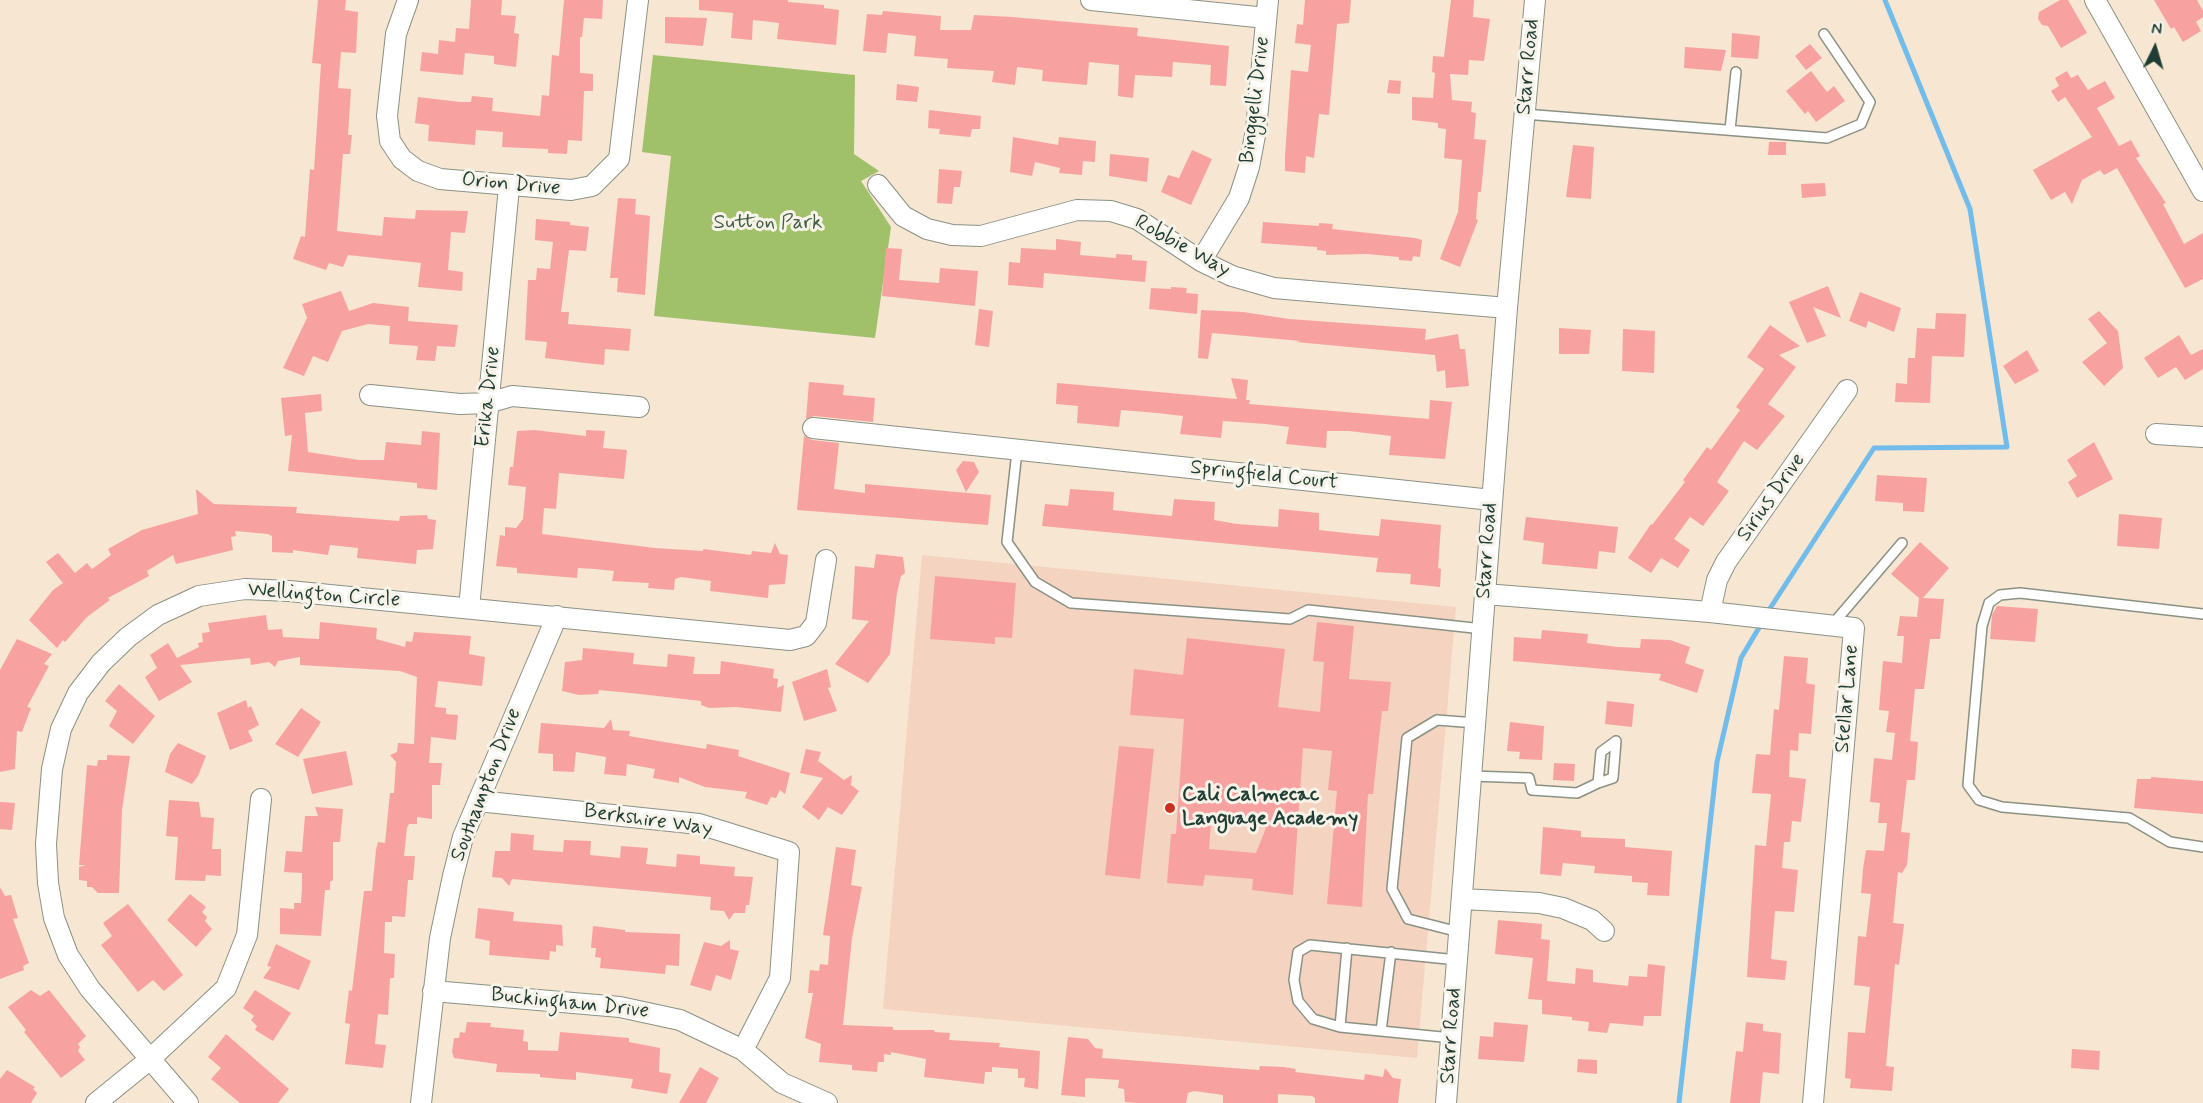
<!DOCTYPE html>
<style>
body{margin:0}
#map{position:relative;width:2203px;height:1103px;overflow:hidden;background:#f6e6d2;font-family:Mynerve,sans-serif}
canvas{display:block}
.north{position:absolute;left:2125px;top:18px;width:60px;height:60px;-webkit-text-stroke:4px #f7f3e8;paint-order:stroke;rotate:5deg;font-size:16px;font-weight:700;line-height:24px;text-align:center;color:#1f3d34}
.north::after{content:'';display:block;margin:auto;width:21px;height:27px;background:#1f3d34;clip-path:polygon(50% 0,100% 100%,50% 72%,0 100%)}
</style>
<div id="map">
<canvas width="2203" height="1103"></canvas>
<div class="north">N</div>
</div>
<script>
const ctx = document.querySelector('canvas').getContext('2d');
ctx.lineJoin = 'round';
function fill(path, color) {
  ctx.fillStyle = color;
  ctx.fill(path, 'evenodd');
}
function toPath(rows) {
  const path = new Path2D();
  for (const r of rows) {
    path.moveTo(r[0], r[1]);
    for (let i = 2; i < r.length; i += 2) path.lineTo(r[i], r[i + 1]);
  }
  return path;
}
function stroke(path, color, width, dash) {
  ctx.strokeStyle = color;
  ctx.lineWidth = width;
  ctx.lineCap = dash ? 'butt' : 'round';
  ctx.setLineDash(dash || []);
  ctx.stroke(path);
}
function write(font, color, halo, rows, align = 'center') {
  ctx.font = font + ' Mynerve,sans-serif';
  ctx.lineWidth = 6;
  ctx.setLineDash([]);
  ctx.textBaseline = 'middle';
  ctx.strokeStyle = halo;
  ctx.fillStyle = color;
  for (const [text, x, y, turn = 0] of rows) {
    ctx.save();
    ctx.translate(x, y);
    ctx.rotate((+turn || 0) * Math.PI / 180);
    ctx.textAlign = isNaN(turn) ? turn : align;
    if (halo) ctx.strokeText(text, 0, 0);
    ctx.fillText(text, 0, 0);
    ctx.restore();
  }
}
fill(toPath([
 [922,555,1456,607,1417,1058,883,1009]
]), '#f5d3c1');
fill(toPath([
 [653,55,855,75,854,154,879,171,861,181,891,227,875,338,654,316,671,156,642,152]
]), '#a0c16a');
stroke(toPath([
 [1767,613,1874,448,2007,447,1970,209,1885,0],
 [1679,1103,1717,762,1741,658,1763,621]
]), '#71bcea', 5);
fill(toPath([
 [318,0,346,0,345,10,358,12,356,53,341,52,338,88,351,89,348,135,352,135,350,154,343,154,337,231,382,236,384,217,415,219,416,210,468,211,465,233,451,232,448,270,463,272,462,291,418,287,421,263,348,255,343,267,329,263,326,270,293,259,301,236,305,237,310,169,314,170,321,64,312,63],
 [471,0,502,0,501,15,516,16,514,33,519,34,516,67,494,64,494,56,465,53,463,75,420,71,422,52,438,54,439,40,455,42,456,28,469,29],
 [564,0,603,0,602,19,584,18,582,37,580,37,580,73,593,74,593,91,584,91,582,141,568,140,567,154,548,153,548,149,502,147,503,132,476,130,475,145,428,141,429,125,415,123,418,97,460,102,471,102,472,96,493,98,492,111,540,116,542,95,549,96,552,55,559,56],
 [699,0,788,0,788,2,824,5,824,8,839,10,836,45,777,39,779,23,753,20,752,40,731,38,733,13,699,10],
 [1305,0,1351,0,1349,23,1337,24,1329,115,1319,114,1314,158,1306,156,1305,173,1285,171,1285,156,1291,70,1308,72,1311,45,1295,43,1297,24,1303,25],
 [1451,0,1474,0,1473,17,1490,19,1484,61,1469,60,1468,75,1450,74,1452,100,1472,102,1471,112,1476,113,1474,139,1486,140,1481,192,1478,192,1476,219,1478,220,1460,267,1440,259,1458,212,1462,160,1444,158,1446,129,1438,128,1438,123,1412,120,1412,97,1433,98,1435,73,1432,72,1433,56,1444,57],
 [2060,0,2068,0,2087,33,2061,48,2048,26,2042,25,2038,19,2039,12],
 [2154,0,2197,0,2203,11,2203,17,2196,22,2201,31,2183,42,2174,27,2171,29],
 [883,11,941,16,940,30,971,30,974,15,1012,17,1138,28,1137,36,1229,46,1226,86,1210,85,1211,65,1173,62,1172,77,1135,75,1133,98,1118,96,1119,65,1089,62,1087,85,1042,81,1043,70,1017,67,1015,85,992,82,994,71,947,68,948,59,914,56,916,36,888,33,886,53,863,51,867,14,882,15],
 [665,17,707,18,703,46,665,43],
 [1732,33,1760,36,1758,59,1731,57],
 [1810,44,1822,58,1806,70,1795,56],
 [1685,47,1726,50,1721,71,1684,68],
 [1811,71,1827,92,1834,86,1845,101,1816,122,1808,111,1805,114,1786,91],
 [2067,71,2071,78,2078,75,2088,90,2105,81,2115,98,2097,108,2119,146,2131,140,2140,156,2136,158,2166,203,2163,204,2184,244,2203,233,2203,279,2185,288,2117,168,2104,175,2100,170,2082,180,2072,204,2065,192,2051,200,2033,170,2092,137,2065,97,2058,102,2051,91,2059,86,2055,78],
 [1389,80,1401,81,1400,94,1387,93],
 [897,84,919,87,917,102,896,100],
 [929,110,981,116,980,129,972,129,970,137,939,134,940,129,928,128],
 [1013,137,1058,145,1059,137,1096,141,1095,162,1083,161,1082,175,1059,173,1060,168,1035,162,1032,176,1010,172],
 [1769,142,1786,142,1786,155,1768,155],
 [1573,145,1594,147,1591,199,1566,197],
 [1192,150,1212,159,1191,205,1161,192,1168,175,1179,178],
 [1110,154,1149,158,1147,182,1109,176],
 [939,169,962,171,960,187,954,187,952,204,937,203],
 [1825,183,1826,196,1802,198,1801,184],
 [618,198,636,199,635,214,650,216,645,295,617,292,618,278,610,278],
 [536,219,570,222,570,225,589,227,586,251,569,250,561,312,569,312,568,324,631,329,629,351,605,349,604,365,585,363,545,358,547,342,525,340,528,280,536,280,537,268,550,269,553,242,535,240],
 [1263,222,1319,226,1319,223,1333,224,1332,229,1415,238,1422,240,1420,257,1413,256,1412,261,1399,260,1399,257,1367,254,1326,255,1326,251,1317,250,1317,247,1261,243],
 [1056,239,1081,242,1080,255,1116,258,1116,254,1132,255,1132,260,1147,261,1145,282,1044,273,1043,288,1008,285,1009,262,1020,263,1021,248,1056,250],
 [886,248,902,249,899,280,939,283,940,268,978,271,975,306,882,296],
 [1828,286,1841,318,1813,307,1826,336,1807,343,1789,302],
 [1171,287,1187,288,1186,293,1198,294,1197,314,1149,309,1151,288,1171,289],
 [341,291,349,311,373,303,409,307,408,321,458,325,455,347,437,346,435,361,416,360,418,346,389,344,390,326,368,324,342,331,328,362,313,356,304,376,283,368,307,318,302,304],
 [1860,292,1901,308,1894,332,1868,321,1866,328,1849,321],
 [979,309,993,311,989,347,975,345],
 [1201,310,1243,312,1289,319,1426,329,1425,340,1458,334,1460,349,1465,349,1469,386,1446,388,1445,370,1437,372,1435,355,1296,342,1301,341,1212,333,1208,359,1198,358],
 [2099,311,2118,331,2123,368,2104,386,2082,362,2107,343,2088,319],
 [1936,313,1966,314,1964,357,1932,356,1930,403,1895,402,1896,383,1907,384,1908,358,1915,358,1917,328,1935,329],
 [1770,325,1800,346,1779,355,1796,367,1768,404,1785,416,1757,450,1744,441,1717,482,1729,491,1703,526,1690,517,1674,539,1690,550,1678,568,1661,558,1651,573,1628,558,1651,524,1652,525,1685,482,1683,480,1707,447,1711,450,1740,410,1736,407,1764,369,1747,357],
 [1559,328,1591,330,1589,354,1559,354],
 [1623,329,1655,331,1654,373,1622,371],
 [2179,335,2191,355,2203,349,2203,369,2185,380,2176,367,2158,378,2144,358],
 [2027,350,2039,371,2015,384,2003,366],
 [1231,378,1248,380,1246,400,1250,400,1249,404,1429,419,1430,400,1452,402,1445,459,1389,455,1391,436,1349,431,1327,431,1326,448,1286,444,1289,427,1266,424,1223,421,1221,438,1180,434,1183,416,1157,413,1121,410,1119,427,1077,423,1078,406,1056,404,1057,383,1237,399],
 [809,382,844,385,843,395,875,398,873,422,814,416,806,419],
 [321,394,322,411,305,413,308,452,359,460,384,460,386,442,421,445,422,431,440,433,437,490,417,488,417,483,288,471,292,435,285,436,281,398],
 [534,430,586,436,586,430,605,431,603,448,627,450,624,479,559,473,556,509,544,508,542,534,655,548,703,551,703,549,751,555,752,551,771,553,775,543,780,554,788,555,785,584,769,585,768,598,710,591,711,581,681,577,675,579,674,590,648,588,649,583,612,581,614,571,595,569,578,568,577,578,517,573,517,568,496,566,500,535,505,536,505,527,516,528,523,519,526,487,508,485,510,467,513,467,517,431],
 [804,436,812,440,839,443,834,489,865,493,865,484,991,495,988,525,797,510],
 [2094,442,2113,479,2077,498,2068,482,2077,476,2067,460],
 [963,461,974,462,979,472,966,492,956,470],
 [1877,475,1927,478,1924,512,1903,511,1903,503,1875,501],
 [196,489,214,504,297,507,296,513,399,521,400,516,427,515,428,519,436,520,433,549,417,550,416,564,357,558,358,548,330,545,328,555,293,550,293,553,272,552,272,536,268,534,235,531,236,536,231,537,233,550,176,564,173,555,147,571,149,576,108,598,110,600,87,617,65,642,63,640,57,648,29,620,53,590,63,583,46,562,58,553,75,573,87,563,92,569,111,555,108,549,142,530,198,514],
 [1070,489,1114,492,1113,510,1140,513,1172,516,1174,499,1215,502,1214,520,1237,524,1278,527,1279,509,1319,513,1319,530,1355,534,1379,536,1381,519,1441,525,1438,568,1441,569,1440,587,1410,584,1411,574,1376,572,1378,558,1042,526,1045,504,1068,506],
 [2119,514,2162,518,2159,549,2117,546],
 [1526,517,1618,527,1615,553,1599,551,1597,569,1542,564,1544,543,1523,540],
 [1920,542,1949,568,1923,598,1944,599,1940,639,1930,639,1924,689,1915,689,1910,741,1918,742,1915,780,1907,780,1901,832,1910,833,1907,865,1902,873,1898,872,1893,923,1904,924,1899,965,1895,964,1886,1066,1894,1067,1892,1091,1850,1088,1851,1079,1845,1078,1848,1032,1865,1033,1870,987,1854,985,1858,936,1866,937,1871,894,1861,893,1863,869,1866,850,1884,851,1887,823,1878,823,1880,803,1870,802,1874,758,1892,760,1895,733,1886,732,1889,711,1879,710,1883,661,1902,663,1904,636,1897,636,1900,616,1917,617,1919,598,1891,574],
 [876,554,903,557,905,573,901,576,897,593,890,654,868,683,835,664,869,621,852,619,855,566,874,568],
 [935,576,1016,583,1012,638,995,637,995,644,930,639],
 [1997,606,2038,609,2035,642,1990,639,1992,615],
 [266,615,268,630,282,629,283,637,319,639,320,622,377,628,376,639,405,647,406,641,412,642,414,632,471,636,469,654,485,657,482,686,438,681,435,707,446,708,446,714,458,715,456,740,431,737,429,763,442,763,440,785,432,785,432,819,417,817,417,824,409,824,407,828,404,856,415,856,413,880,408,880,405,917,392,916,392,922,385,922,384,953,395,954,394,978,390,978,388,1015,378,1014,375,1044,386,1045,383,1068,345,1064,350,1024,345,1023,349,990,352,991,364,891,372,891,376,850,378,842,385,843,390,793,394,793,396,762,390,755,397,752,398,743,414,744,417,677,400,671,300,665,300,657,278,661,275,667,269,662,251,665,250,658,180,665,192,682,159,701,145,677,157,668,150,655,168,643,177,658,199,647,198,643,203,642,202,633,210,632,208,623],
 [1317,622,1354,626,1349,679,1391,682,1388,711,1382,711,1373,794,1368,794,1362,907,1327,904,1337,791,1328,790,1332,751,1303,748,1293,895,1252,890,1253,879,1205,875,1203,886,1167,883,1171,834,1176,834,1184,719,1130,715,1134,669,1183,675,1187,638,1285,649,1278,707,1320,712,1324,662,1313,661],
 [1211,823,1266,828,1256,853,1209,849],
 [1542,630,1588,634,1587,643,1618,647,1640,648,1641,639,1670,640,1690,647,1685,663,1704,670,1697,693,1659,680,1661,674,1513,661,1514,637,1541,639],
 [17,639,52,654,44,664,49,666,27,707,31,708,22,732,17,731,15,769,0,772,0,670],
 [583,648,634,653,633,664,667,667,668,654,695,657,693,674,720,674,721,661,774,669,773,678,778,679,777,688,784,685,781,712,736,707,709,708,701,705,701,701,640,694,599,690,598,694,579,695,562,691,565,662,582,660],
 [1784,656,1808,658,1806,683,1815,685,1811,734,1799,733,1798,751,1790,750,1789,777,1806,779,1801,822,1792,821,1790,842,1784,842,1782,868,1798,870,1794,912,1775,911,1771,959,1787,961,1785,980,1747,977,1755,845,1766,846,1771,794,1752,793,1756,754,1770,755,1774,709,1779,710],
 [827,669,831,687,828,688,837,711,804,721,792,682],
 [119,684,155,716,133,744,109,726,117,711,105,701],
 [246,700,248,708,251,706,259,725,248,731,253,741,230,750,217,713],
 [1607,701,1634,704,1632,727,1605,724],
 [301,708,321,722,298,757,275,744],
 [611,719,613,730,630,731,629,736,706,749,707,744,739,750,738,756,790,773,785,794,780,790,776,798,771,797,767,805,745,798,747,792,705,787,679,777,679,783,653,778,655,769,627,764,626,776,604,774,606,757,576,752,574,772,553,771,553,754,538,753,541,723,604,728],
 [1510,722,1544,726,1542,760,1519,759,1520,752,1507,751],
 [178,743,206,756,198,776,192,784,165,772,170,754],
 [1119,746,1154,749,1140,879,1105,875],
 [806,749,821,752,818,761,844,780,852,775,851,785,859,791,842,815,828,807,819,820,802,807,823,778,800,773],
 [346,751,353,785,312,794,303,759],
 [107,755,130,756,122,810,119,893,98,893,92,887,87,887,87,881,79,880,79,867,86,865,79,865,87,765,97,766,98,760,107,760],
 [1554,763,1575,764,1574,781,1553,780],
 [2151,777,2203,781,2203,814,2134,808,2137,779,2151,779],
 [169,800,199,802,201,817,214,818,212,849,221,849,221,876,206,875,205,881,175,880,178,837,166,836],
 [0,802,15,803,12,830,0,829],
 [315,807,343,809,340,842,333,842,333,880,330,882,330,890,325,890,321,936,280,934,280,908,294,909,294,903,301,903,302,887,302,873,284,872,286,851,302,852,305,816,318,816],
 [1543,827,1581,831,1581,837,1625,839,1625,847,1672,851,1669,896,1647,895,1648,883,1632,882,1632,876,1594,873,1595,866,1563,863,1561,876,1540,874],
 [511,833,534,835,533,850,563,852,564,840,591,841,590,855,620,858,621,846,648,848,646,864,676,867,677,854,700,856,700,864,735,867,734,876,753,877,749,905,746,905,745,913,734,913,729,920,724,911,710,910,711,897,512,879,509,886,502,878,492,877,495,851,510,851],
 [836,847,856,850,851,885,862,887,852,938,843,1025,893,1027,893,1030,934,1030,935,1032,950,1033,949,1040,1000,1043,999,1047,1040,1051,1038,1089,1024,1087,1025,1078,1018,1078,1018,1069,992,1067,992,1072,985,1072,984,1084,924,1077,926,1059,891,1052,891,1055,884,1054,884,1062,878,1062,877,1072,852,1070,852,1065,819,1062,821,1044,805,1038,813,993,808,993,810,970,819,971,820,964,828,965,830,936,823,935],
 [0,887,5,896,11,895,18,918,13,919,29,963,23,966,24,970,0,979],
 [190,894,206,907,202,912,207,917,205,921,212,929,196,947,167,920],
 [128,904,183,975,164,991,153,980,138,992,101,945,112,936,103,923],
 [478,908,514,912,513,921,562,925,563,946,556,945,556,952,550,951,549,960,489,955,490,941,475,938],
 [1498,920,1542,924,1541,939,1550,940,1547,981,1575,984,1576,968,1593,970,1593,982,1628,986,1629,976,1647,977,1648,964,1665,966,1661,1016,1644,1016,1643,1026,1610,1023,1607,1033,1588,1031,1589,1022,1572,1020,1572,1017,1542,1014,1542,1000,1528,999,1533,958,1495,954],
 [593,926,625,930,625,932,680,934,679,966,666,965,665,974,600,968,601,958,595,957,596,948,591,948],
 [730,940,730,949,739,951,731,980,716,975,711,991,690,985,704,942,721,946],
 [276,944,311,961,299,990,263,978,271,967,267,966],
 [31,990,40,996,49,990,86,1036,78,1044,80,1047,78,1051,85,1060,61,1078,24,1032,26,1030,8,1007],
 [255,990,291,1013,273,1041,255,1030,257,1026,251,1020,254,1016,243,1008],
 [467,1022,491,1023,490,1027,524,1030,523,1041,528,1042,528,1050,558,1051,560,1032,629,1038,629,1042,660,1048,659,1072,671,1074,667,1094,631,1088,633,1079,576,1072,576,1080,560,1079,540,1077,540,1074,496,1072,497,1064,454,1058,452,1052,454,1038,459,1038,460,1032,465,1033],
 [1494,1022,1528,1025,1524,1062,1478,1059,1480,1036,1493,1037],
 [1746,1022,1763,1024,1763,1031,1781,1033,1779,1074,1763,1072,1760,1103,1730,1103,1736,1051,1743,1052],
 [226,1034,289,1089,278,1103,240,1103,211,1079,221,1068,208,1057],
 [1068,1037,1088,1039,1095,1048,1103,1049,1102,1058,1259,1070,1260,1066,1284,1067,1296,1069,1295,1072,1364,1080,1365,1074,1383,1077,1385,1068,1393,1078,1401,1079,1398,1103,1315,1103,1315,1098,1312,1096,1278,1094,1278,1103,1223,1103,1223,1095,1194,1091,1188,1093,1186,1103,1136,1103,1125,1102,1124,1089,1118,1088,1119,1080,1088,1078,1085,1079,1085,1097,1061,1095],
 [2072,1049,2100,1051,2099,1070,2071,1068],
 [1578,1059,1597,1060,1597,1074,1577,1072],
 [700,1067,719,1078,706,1103,679,1103],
 [7,1070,35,1087,33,1089,37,1093,31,1103,0,1103,0,1079]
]), '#f7a2a0');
const lane = toPath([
 [1524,114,1827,138,1861,124,1870,102,1824,34],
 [1730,130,1736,72],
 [1017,451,1007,542,1035,582,1071,603,1290,619,1308,610,1483,629],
 [2203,614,2020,593,2000,595,1989,603,1982,626,1968,785,1979,800,2002,807,2129,818,2170,842,2203,847],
 [1832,625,1902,543],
 [1472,776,1529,778,1532,790,1577,793,1598,783,1601,752,1616,741,1613,778,1598,783],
 [1459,932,1408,919,1392,889,1407,738,1437,720,1476,723],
 [1340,1027,1347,948],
 [1381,1031,1391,952],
 [1452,1038,1340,1027,1313,1019,1298,1001,1294,980,1298,952,1310,945,1457,960]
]);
const street = toPath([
 [408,0,396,34,387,116,390,141,402,159,418,171,440,179,571,190,592,186,619,159,638,0],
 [1091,0,1266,18],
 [2095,0,2203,191],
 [878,185,903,216,927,229,952,235,981,236,1077,210,1111,211,1137,219,1201,261,1232,276,1274,288,1507,308],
 [1201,261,1239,198,1249,167,1256,130,1268,0],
 [370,395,460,404,488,403,512,396,639,407],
 [813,428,1492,500],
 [2156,434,2203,437],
 [1485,594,1710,612,1854,628,1813,1103],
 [469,608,509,187],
 [1710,612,1717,580,1726,562,1847,390],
 [478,801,699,824,789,852,780,978,743,1050],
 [1462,899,1539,903,1563,908,1592,920,1604,931],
 [433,991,620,1007,680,1020,743,1050,782,1083,827,1103],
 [96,1103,149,1060,226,988,247,935,261,799],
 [188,1103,90,989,68,955,54,918,48,883,46,844,52,769,61,729,78,693,101,663,128,637,158,615,199,596,245,589,289,591,790,640,806,636,816,623,826,560],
 [421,1103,440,938,453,876,463,837,557,616],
 [1446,1103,1507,308,1535,0]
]);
stroke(lane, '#8a9283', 12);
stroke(street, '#8a9283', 22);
stroke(lane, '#fff', 9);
stroke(street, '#fff', 20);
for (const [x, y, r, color] of [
 [1170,808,6,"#c8321e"]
]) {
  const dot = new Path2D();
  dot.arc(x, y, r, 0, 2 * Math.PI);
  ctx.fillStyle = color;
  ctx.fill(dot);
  stroke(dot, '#f7f3e8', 2);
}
write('21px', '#1f3d34', '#f7f3e8', [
 ["Starr Road",1529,67,-85],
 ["Binggelli Drive",1256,100,-83],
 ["Orion Drive",511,185,5],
 ["Robbie Way",1182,247,29],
 ["Erika Drive",489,397,-84],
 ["Springfield Court",1264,476,6],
 ["Sirius Drive",1772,498,-55],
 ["Starr Road",1488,551,-86],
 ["Wellington Circle",324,596,4],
 ["Stellar Lane",1848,699,-85],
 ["Southampton Drive",487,785,-69],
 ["Berkshire Way",648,821,8],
 ["Buckingham Drive",570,1004,6],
 ["Starr Road",1452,1036,-86]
]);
write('21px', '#3f5e42', '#f7f3e8', [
 ["Sutton Park",768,224]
]);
write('bold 21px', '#1f3d34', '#f7f3e8', [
 ["Cali Calmecac",1182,796],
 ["Language Academy",1182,820]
], 'left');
</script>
